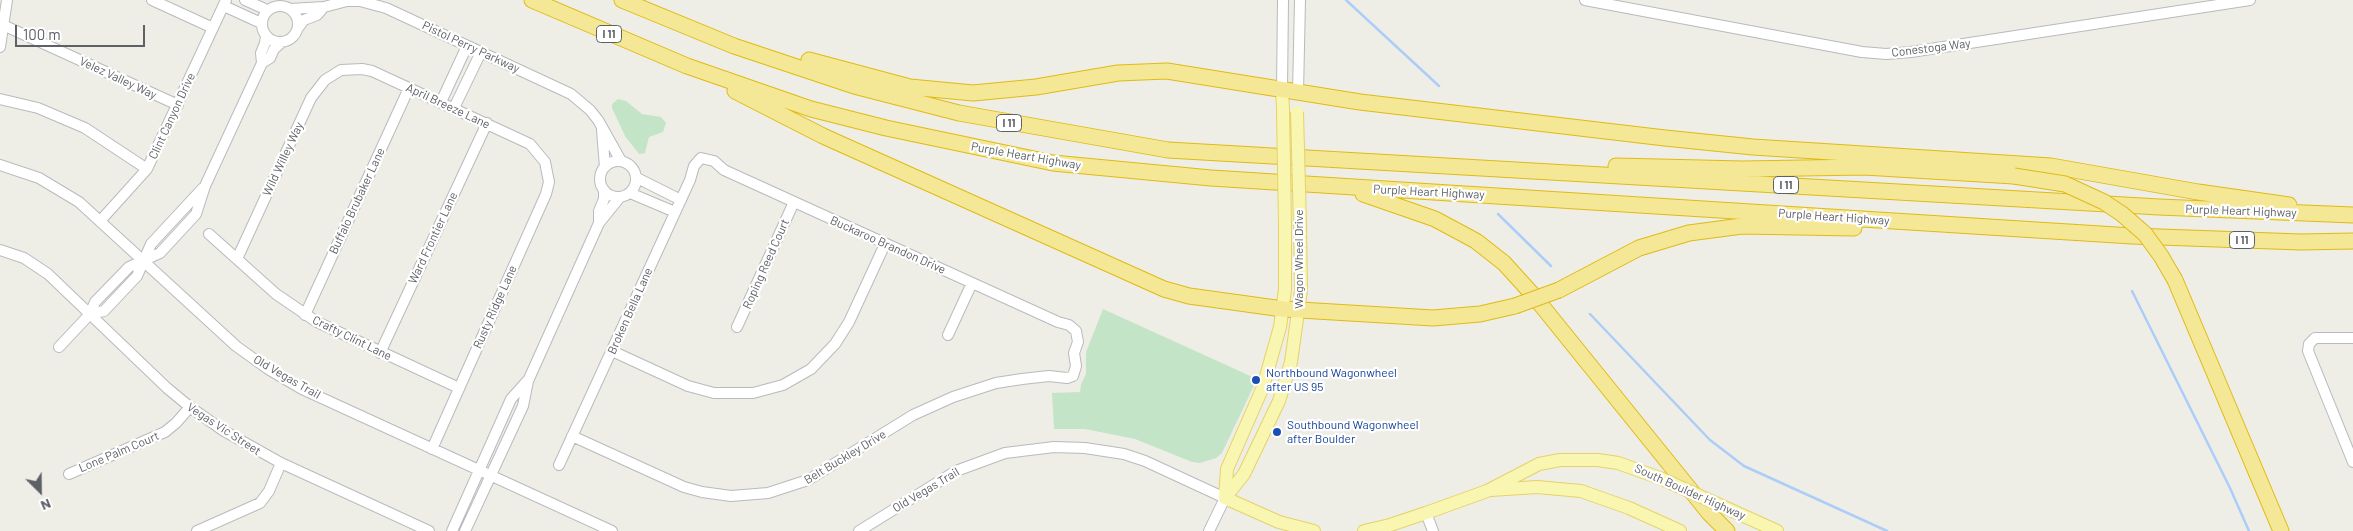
<!DOCTYPE html>
<style>
body{margin:0}
#map{position:relative;width:2353px;height:531px;overflow:hidden;background:#eeeee6;font-family:Barlow,sans-serif}
canvas{display:block}
.north{position:absolute;left:15px;top:466px;width:50px;height:50px;-webkit-text-stroke:4px #fff;paint-order:stroke;rotate:157deg;font-size:14px;font-weight:700;line-height:20px;text-align:center;color:#5d6065}
.north::after{content:'';display:block;margin:auto;width:18px;height:22px;background:#5d6065;clip-path:polygon(50% 0,100% 100%,50% 72%,0 100%)}
.scale{position:absolute;left:15px;top:25px;width:130px;height:22px;box-sizing:border-box;border:2px solid #5d6065;border-top:0;padding-left:6px;font-size:15px;line-height:18px;white-space:nowrap;color:#5d6065;-webkit-text-stroke:4px #fff;paint-order:stroke}
</style>
<div id="map">
<canvas width="2353" height="531"></canvas>
<div class="north">N</div>
<div class="scale">100 m</div>
</div>
<script>
const ctx = document.querySelector('canvas').getContext('2d');
ctx.lineJoin = 'round';
function fill(path, color) {
  ctx.fillStyle = color;
  ctx.fill(path, 'evenodd');
}
function toPath(rows) {
  const path = new Path2D();
  for (const r of rows) {
    if (r.length === 3) {
      path.moveTo(r[0] + r[2], r[1]);
      path.arc(r[0], r[1], r[2], 0, 2 * Math.PI);
      continue;
    }
    path.moveTo(r[0], r[1]);
    for (let i = 2; i < r.length; i += 2) path.lineTo(r[i], r[i + 1]);
  }
  return path;
}
function stroke(path, color, width, dash) {
  ctx.strokeStyle = color;
  ctx.lineWidth = width;
  ctx.lineCap = dash ? 'butt' : 'round';
  ctx.setLineDash(dash || []);
  ctx.stroke(path);
}
function write(font, color, halo, rows, align = 'center') {
  ctx.font = font + ' Barlow,sans-serif';
  ctx.lineWidth = 4.5;
  ctx.setLineDash([]);
  ctx.textBaseline = 'middle';
  ctx.strokeStyle = halo;
  ctx.fillStyle = color;
  for (const [text, x, y, turn = 0] of rows) {
    ctx.save();
    ctx.translate(x, y);
    ctx.rotate((+turn || 0) * Math.PI / 180);
    ctx.textAlign = isNaN(turn) ? turn : align;
    if (halo) ctx.strokeText(text, 0, 0);
    ctx.fillText(text, 0, 0);
    ctx.restore();
  }
}
fill(toPath([
 [618,99,626,101,642,114,661,117,666,123,663,132,649,137,645,153,639,154,625,136,612,108,612,104],
 [1103,309,1257,379,1222,453,1216,458,1200,463,1192,462,1135,439,1085,429,1054,429,1052,393,1080,392,1081,384,1086,374,1086,352]
]), '#c4e4c8');
stroke(toPath([
 [1346,0,1439,86],
 [1498,214,1551,266],
 [2132,291,2230,488,2249,531],
 [1590,314,1710,440,1744,466,1887,531]
]), '#accdf8', 2.5);
const minor = toPath([
 [152,0,213,28],
 [245,0,267,10],
 [1585,0,1862,52,1886,54,1911,52,2250,0],
 [280,24,18],
 [224,6,261,23],
 [290,9,324,7,347,1,360,1,386,8,571,94,590,110,598,120,621,161],
 [3,25,178,105],
 [298,28,304,20,317,15,324,7],
 [0,47,7,0],
 [262,63,261,53,265,43,266,36],
 [1282,90,1283,0],
 [1298,93,1300,0],
 [0,99,38,108,85,128,147,169],
 [441,102,467,46],
 [454,108,481,52],
 [602,130,605,167],
 [618,179,18],
 [0,165,39,178,79,202,236,346,268,369,302,389,612,531],
 [637,178,681,200],
 [630,193,675,212],
 [101,220,147,169,226,0],
 [599,223,599,211,604,199,604,190],
 [209,234,276,294,317,322,459,388],
 [0,250,24,258,48,274,167,388,190,407,224,431,281,463,429,531],
 [237,259,311,98,325,80,341,70,362,69,372,71,530,144,545,162,549,182,546,194,432,449],
 [90,314,104,311,137,276,151,244,203,188],
 [305,315,409,88],
 [737,327,794,202],
 [948,335,972,283],
 [2353,338,2315,338,2309,344,2308,351,2353,462],
 [59,347,90,314,95,302,129,267,160,253,196,214,205,186,262,63,270,58,274,49,282,42],
 [612,351,688,386,714,393,753,393,783,385,811,369,835,344,849,322,885,244],
 [380,353,487,123],
 [559,465,690,180,694,166,701,158,714,161,724,170,1058,322,1069,325,1076,331,1078,342,1074,353,1076,366,1073,376,1067,378,1049,376,1022,379,996,383,953,397,913,415,808,480,768,493,731,496,702,492,684,487,572,436],
 [69,474,165,432,176,423,190,407],
 [1426,513,1433,531],
 [197,531,260,503,269,491,281,463],
 [452,531,511,399,527,381],
 [465,531,523,406,528,381,599,223,620,197],
 [859,531,956,471,1005,453,1054,447,1085,448,1124,454,1145,461,1225,498,1209,531]
]);
const major = toPath([
 [1282,90,1283,109],
 [1491,490,1537,487,1581,491,1629,508,1680,531],
 [1225,498,1244,474,1279,401,1291,362,1301,290,1300,226],
 [1225,498,1227,469,1263,387,1280,327,1285,289,1285,225],
 [1225,498,1279,522,1314,531],
 [1735,512,1777,531],
 [1364,531,1390,525,1426,513,1487,491,1539,464,1560,460,1598,460,1618,463,1660,478]
]);
const highway = toPath([
 [532,0,687,66,811,109,886,128,1053,163,1211,178,2132,236,2301,242,2353,241],
 [622,0,734,46,854,86,959,113,1168,150,2159,207,2353,215],
 [809,60,910,87,973,93,1036,87,1118,73,1167,71,1360,102,1665,138,1753,147,2051,166,2198,192,2289,205],
 [735,91,823,136,1164,289,1189,296,1283,309,1433,318,1480,314,1515,306],
 [1616,166,1743,169,1864,167,2014,176],
 [1363,194,1435,219,1476,241,1504,263,1533,295,1709,513,1727,531],
 [2175,280,2281,531],
 [1559,290,1639,248,1689,233,1742,226,1854,228]
]);
stroke(minor, '#b8babe', 12);
stroke(major, '#e6d268', 14);
stroke(highway, '#e0ba14', 17);
stroke(minor, '#fff', 10);
stroke(major, '#f8f6b1', 12);
stroke(highway, '#f4e897', 15);
const majorBridge = toPath([
 [1283,109,1285,225],
 [1297,112,1300,226],
 [1660,478,1735,512]
]);
const highwayBridge = toPath([
 [2014,176,2065,184,2104,202,2122,214,2145,234,2161,256,2175,280],
 [1515,306,1559,290]
]);
stroke(majorBridge, '#e6d268', 14, []);
stroke(highwayBridge, '#e0ba14', 17, []);
stroke(majorBridge, '#f8f6b1', 12);
stroke(highwayBridge, '#f4e897', 15);
for (const [x, y, r, color] of [
 [1256,380,5,"#1a4fb4"],
 [1277,432,5,"#1a4fb4"]
]) {
  const dot = new Path2D();
  dot.arc(x, y, r, 0, 2 * Math.PI);
  ctx.fillStyle = color;
  ctx.fill(dot);
  stroke(dot, '#fff', 2);
}
for (const [x, y, w] of [
 [609,34,25],
 [1009,123,25],
 [1786,185,25],
 [2242,240,25]
]) {
  const box = new Path2D();
  box.roundRect(x - w / 2, y - 8.5, w, 17, 4);
  ctx.fillStyle = '#fff';
  ctx.fill(box);
  stroke(box, '#5d6065', 1);
}
write('bold 11px', '#5d6065', null, [
 ["I 11",609,34],
 ["I 11",1009,123],
 ["I 11",1786,185],
 ["I 11",2242,240]
]);
write('12px', '#5d6065', '#fff', [
 ["Pistol Perry Parkway",471,47,25],
 ["Conestoga Way",1931,48,-7],
 ["Velez Valley Way",118,78,25],
 ["April Breeze Lane",448,106,25],
 ["Clint Canyon Drive",172,116,-65],
 ["Purple Heart Highway",1026,156,10],
 ["Wild Willey Way",283,159,-65],
 ["Purple Heart Highway",1429,192,3],
 ["Buffalo Brubaker Lane",357,201,-65],
 ["Purple Heart Highway",2241,211,2],
 ["Purple Heart Highway",1834,217,4],
 ["Ward Frontier Lane",433,238,-65],
 ["Buckaroo Brandon Drive",888,245,24],
 ["Wagon Wheel Drive",1299,259,-90],
 ["Roping Reed Court",766,264,-66],
 ["Rusty Ridge Lane",495,307,-66],
 ["Broken Bella Lane",630,311,-66],
 ["Crafty Clint Lane",352,338,26],
 ["Old Vegas Trail",287,377,30],
 ["Vegas Vic Street",224,429,33],
 ["Lone Palm Court",119,452,-23],
 ["Belt Buckley Drive",845,457,-31],
 ["Old Vegas Trail",926,490,-31],
 ["South Boulder Highway",1690,492,24]
]);
write('12px', '#164399', '#fff', [
 ["Northbound Wagonwheel",1266,373],
 ["after US 95",1266,387],
 ["Southbound Wagonwheel",1287,425],
 ["after Boulder",1287,439]
], 'left');
</script>
